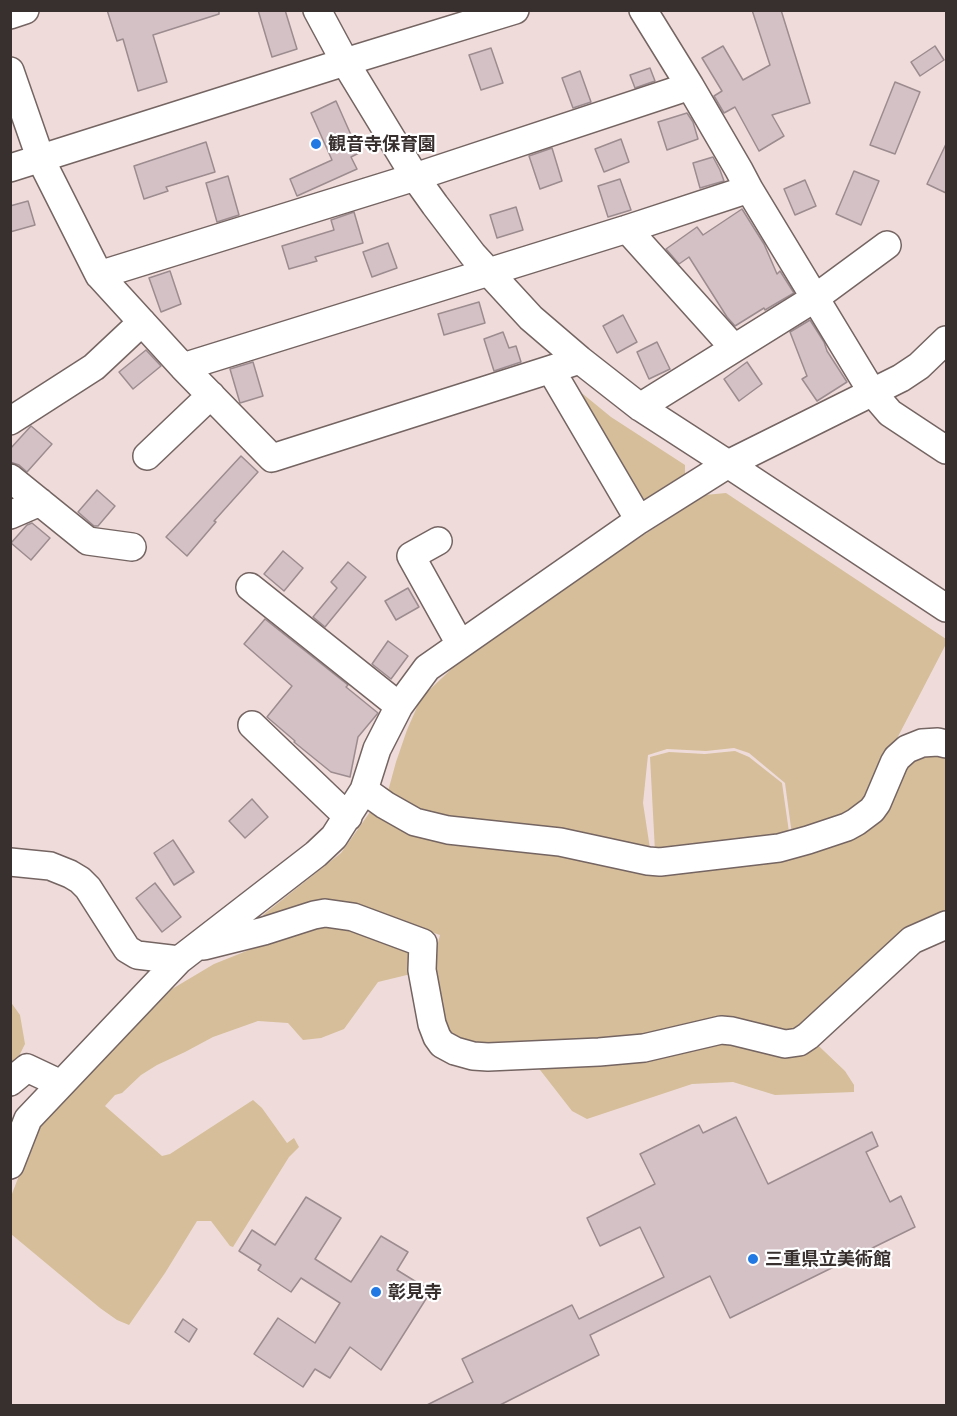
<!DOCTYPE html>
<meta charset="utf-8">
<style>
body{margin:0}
#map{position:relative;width:957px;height:1416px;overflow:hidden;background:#efdcda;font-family:Barlow,sans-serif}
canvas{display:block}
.frame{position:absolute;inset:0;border:12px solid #38302f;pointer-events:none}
</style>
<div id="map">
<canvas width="957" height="1416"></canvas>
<div class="frame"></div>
</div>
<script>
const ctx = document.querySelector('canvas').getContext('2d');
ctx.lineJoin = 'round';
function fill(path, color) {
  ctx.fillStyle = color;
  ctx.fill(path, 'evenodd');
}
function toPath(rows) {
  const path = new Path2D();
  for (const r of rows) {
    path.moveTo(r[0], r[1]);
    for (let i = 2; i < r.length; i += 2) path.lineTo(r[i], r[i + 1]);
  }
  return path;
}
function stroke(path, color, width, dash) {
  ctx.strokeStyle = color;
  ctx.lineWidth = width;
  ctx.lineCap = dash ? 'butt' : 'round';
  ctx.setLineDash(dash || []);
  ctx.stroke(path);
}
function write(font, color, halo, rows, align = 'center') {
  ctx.font = font + ' Barlow,"Noto Sans JP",sans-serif';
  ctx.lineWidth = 4.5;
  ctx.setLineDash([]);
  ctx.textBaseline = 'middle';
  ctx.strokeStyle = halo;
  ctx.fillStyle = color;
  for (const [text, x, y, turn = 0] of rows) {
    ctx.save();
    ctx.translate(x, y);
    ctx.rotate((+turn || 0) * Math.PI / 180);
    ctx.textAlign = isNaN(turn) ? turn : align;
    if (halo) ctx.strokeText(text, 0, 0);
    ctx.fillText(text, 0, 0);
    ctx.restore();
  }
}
fill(toPath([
 [567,381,611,417,685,465,685,474,645,499,633,497],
 [726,493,946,639,946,644,890,752,870,798,854,812,792,835,785,783,749,753,734,748,706,751,667,749,648,755,643,803,651,855,432,821,387,795,396,762,407,730,421,698,465,656,538,604,705,495],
 [735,751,749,757,782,783,792,853,873,823,914,756,946,755,946,916,803,1031,845,1071,854,1085,854,1092,775,1095,733,1082,692,1084,587,1119,572,1111,537,1066,468,1048,439,1025,434,958,440,935,351,905,265,919,263,915,341,853,370,812,379,812,656,870,650,757,669,752,705,754],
 [325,926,344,928,411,950,415,973,378,982,344,1029,321,1038,303,1040,288,1023,258,1021,213,1037,185,1052,157,1065,141,1075,122,1093,115,1095,105,1106,162,1156,170,1154,253,1100,262,1108,287,1143,294,1138,299,1147,289,1157,233,1247,230,1246,211,1221,197,1221,165,1273,129,1325,117,1320,100,1308,11,1234,10,1199,37,1129,46,1116,172,989,214,964,254,948],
 [10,1001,20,1015,25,1044,10,1074]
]), '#d5be99');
const building = toPath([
 [107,10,219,10,219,14,153,35,167,82,138,91,123,39,117,41,107,10],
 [258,10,285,10,297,49,272,57,258,10],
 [752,10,781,10,810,103,772,115,784,136,759,151,735,107,724,113,714,96,722,91,702,58,723,46,743,80,770,65,752,10],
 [935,46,944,60,920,76,911,62,935,46],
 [491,48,503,83,481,90,469,55,491,48],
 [650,68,655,81,635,88,630,75,650,68],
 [580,71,591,102,573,108,562,78,580,71],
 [895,82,920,92,895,154,870,145,895,82],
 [336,101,359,153,351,157,357,169,297,196,290,179,332,160,311,113,336,101],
 [687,113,693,122,698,139,667,150,658,122,687,113],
 [621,139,629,162,604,172,595,149,621,139],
 [206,142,215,172,166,187,168,191,144,199,134,166,206,142],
 [946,144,946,193,927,184,946,144],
 [552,148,562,181,540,189,529,156,552,148],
 [713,157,720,170,724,181,700,188,693,163,713,157],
 [854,171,879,181,861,225,836,214,854,171],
 [228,176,239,215,217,222,206,183,228,176],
 [620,179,631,210,608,217,598,186,620,179],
 [805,180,816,206,795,215,784,189,805,180],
 [28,201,35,225,10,232,10,206,28,201],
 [516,207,523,230,497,238,490,215,516,207],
 [742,209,764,244,777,274,780,271,794,293,765,310,764,308,735,326,727,317,689,257,679,264,666,249,697,227,703,235,742,209],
 [354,212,363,243,315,257,317,261,289,269,282,246,334,230,331,220,354,212],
 [388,243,397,268,372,277,363,252,388,243],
 [170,271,181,304,161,312,149,278,170,271],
 [479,302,485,323,444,335,438,314,479,302],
 [623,315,637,342,617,353,603,326,623,315],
 [810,320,824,342,827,351,847,382,817,401,802,379,807,376,790,332,810,320],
 [503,332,509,348,516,346,521,362,494,371,484,339,503,332],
 [657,342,670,369,649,379,637,352,657,342],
 [146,350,161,366,133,389,119,372,146,350],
 [253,362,263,396,240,403,230,369,253,362],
 [747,362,762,384,739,401,724,379,747,362],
 [31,426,52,444,27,472,19,465,10,462,10,449,31,426],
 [241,456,258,472,214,521,216,522,187,556,166,537,241,456],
 [97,490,115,506,98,526,94,526,78,512,97,490],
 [32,523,50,538,31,560,11,543,27,525,32,523],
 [283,551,303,568,284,591,264,574,283,551],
 [348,562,366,577,325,627,313,617,337,588,331,582,348,562],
 [408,588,419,607,396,620,385,601,408,588],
 [265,619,348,685,346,687,378,713,358,737,350,777,331,772,294,742,295,741,267,717,292,686,244,644,265,619],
 [388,641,408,656,391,679,372,664,388,641],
 [252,799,268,817,245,838,229,821,252,799],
 [173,840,194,872,174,885,154,853,173,840],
 [155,883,181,917,162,932,136,898,155,883],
 [736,1117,768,1184,872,1132,878,1146,866,1152,890,1202,901,1196,915,1227,730,1318,710,1276,590,1335,599,1355,498,1406,425,1406,473,1382,462,1359,572,1305,579,1319,664,1277,640,1227,600,1246,587,1218,655,1184,640,1154,699,1125,703,1133,736,1117],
 [306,1197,341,1218,315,1259,351,1282,381,1236,408,1252,397,1270,431,1291,381,1370,350,1347,330,1378,315,1369,303,1387,254,1354,278,1318,315,1343,340,1303,301,1278,291,1292,258,1270,261,1265,239,1251,252,1230,275,1245,306,1197],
 [183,1319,197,1329,189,1342,175,1332,183,1319]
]);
fill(building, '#d3c1c6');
stroke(building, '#9c8b8f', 1.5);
const minor = toPath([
 [317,10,345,62,415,177,435,205,473,255,531,318,580,360,640,407,728,464,946,608],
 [643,10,690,86,739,170,749,189,872,392,890,413,946,450],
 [10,15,25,10],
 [10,71,41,160,99,275,183,367,627,229,749,189],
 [10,168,345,62,515,10],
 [627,229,734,348],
 [99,275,415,177,690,86],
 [183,367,272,458,580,360],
 [551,370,639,520],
 [640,407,815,298,887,245],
 [10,421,94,367,142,322],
 [147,456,211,395],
 [10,478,88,541,132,547],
 [10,515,40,502],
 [438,541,411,556,460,644],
 [250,587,399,706],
 [252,725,348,817],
 [364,790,385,805,415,822,448,830,560,842,648,861,660,862,779,848,808,840,847,827,856,822,872,810,877,803,894,763,897,758,907,749,922,743,938,742,946,744],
 [10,862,50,866,70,874,80,880,88,888,127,949,137,955,179,960],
 [204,946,264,931,314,915,325,913,353,917,423,943,422,970,432,1024,437,1037,442,1044,455,1051,473,1056,488,1057,599,1052,644,1048,721,1030,732,1031,785,1044,799,1042,808,1036,912,940,946,925],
 [10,1082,27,1068,61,1084],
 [10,1165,28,1119,179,960,316,854,334,837,364,790,377,749,399,706,427,668,639,520,728,464,901,378,919,366,946,340]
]);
stroke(minor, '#746462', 30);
stroke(minor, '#fff', 27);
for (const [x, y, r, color] of [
 [316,144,6,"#2279e3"],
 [753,1259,6,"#2279e3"],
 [376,1292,6,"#2279e3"]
]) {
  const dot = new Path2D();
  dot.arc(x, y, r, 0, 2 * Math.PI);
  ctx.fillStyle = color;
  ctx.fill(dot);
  stroke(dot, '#fff', 2);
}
write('bold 18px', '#38302f', '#fff', [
 ["観音寺保育園",328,144],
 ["三重県立美術館",765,1259],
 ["彰見寺",388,1292]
], 'left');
</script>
